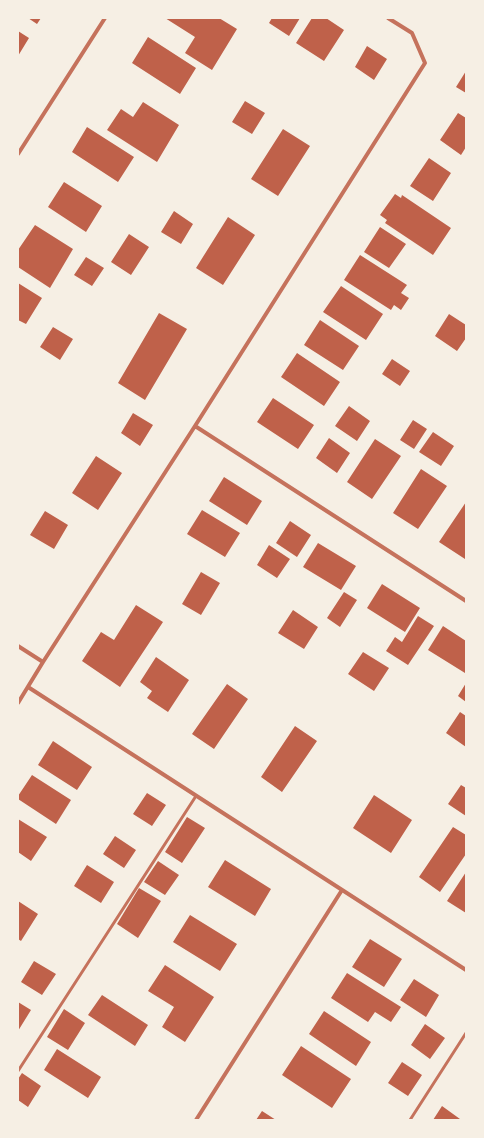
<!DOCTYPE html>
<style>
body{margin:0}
#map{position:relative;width:484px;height:1138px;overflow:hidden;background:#f6efe4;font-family:Montserrat,sans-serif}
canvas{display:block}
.frame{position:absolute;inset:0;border:19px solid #f6efe4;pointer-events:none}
</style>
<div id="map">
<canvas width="484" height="1138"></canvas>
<div class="frame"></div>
</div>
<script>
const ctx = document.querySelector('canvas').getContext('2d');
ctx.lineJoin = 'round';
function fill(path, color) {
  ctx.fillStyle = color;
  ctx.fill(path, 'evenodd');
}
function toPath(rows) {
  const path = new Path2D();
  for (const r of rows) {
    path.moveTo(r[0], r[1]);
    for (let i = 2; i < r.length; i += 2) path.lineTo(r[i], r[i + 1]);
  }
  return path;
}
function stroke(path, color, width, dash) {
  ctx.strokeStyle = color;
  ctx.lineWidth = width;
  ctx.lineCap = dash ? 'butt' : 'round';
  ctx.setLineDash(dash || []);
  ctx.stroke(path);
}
fill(toPath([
 [28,18,41,18,37,24],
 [165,18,219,18,237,29,212,70,185,53,195,37],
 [272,18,300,18,289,36,269,23],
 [312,18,326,18,344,30,324,61,296,43],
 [18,31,29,38,18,56],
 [148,37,196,68,180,94,132,63],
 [367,46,387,59,374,80,355,67],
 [466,71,466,93,456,87],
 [245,101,265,113,252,134,232,122],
 [143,102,179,125,157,162,107,130,121,109,133,117],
 [458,113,466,118,466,147,461,155,440,140],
 [87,127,134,157,118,182,72,152],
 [283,129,310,146,278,196,251,179],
 [429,158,451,173,433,201,410,186],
 [64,182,102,206,86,232,48,207],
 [395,194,401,198,402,195,451,228,433,255,385,223,387,220,380,215],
 [174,211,193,224,181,244,161,232],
 [228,217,255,235,223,285,196,268],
 [35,225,73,249,50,288,18,267,18,250],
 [380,227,406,244,389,268,364,252],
 [129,234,149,247,131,275,111,262],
 [360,255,407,285,401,293,409,298,401,310,394,305,391,310,344,280],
 [86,257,104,268,92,286,74,275],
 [18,283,42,298,26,324,18,320],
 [341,286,383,314,366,340,323,312],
 [159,313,187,329,145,400,118,383],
 [449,314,466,325,466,338,457,351,435,336],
 [320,320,359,346,343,370,304,345],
 [53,327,73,339,60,360,40,347],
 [297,353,340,382,324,406,281,377],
 [392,359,410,371,400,386,382,374],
 [273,398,314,425,298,449,257,422],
 [349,406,370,421,357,441,335,426],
 [133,413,153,425,140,446,121,433],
 [413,420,427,429,414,449,400,440],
 [433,432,454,446,441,466,419,452],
 [329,438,350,453,337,473,316,458],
 [375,439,401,456,372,499,347,482],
 [96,456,122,473,98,510,72,493],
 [421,469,447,486,418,529,393,513],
 [224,477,262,501,247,525,209,501],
 [466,502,466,557,465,559,439,542],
 [202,510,240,533,225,557,187,534],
 [45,511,68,525,54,549,30,535],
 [290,521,311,535,297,557,276,543],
 [318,543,356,566,341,590,303,567],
 [269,545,290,559,277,578,257,565],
 [201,572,220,583,201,615,182,604],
 [382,584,420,608,405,632,367,608],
 [344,592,357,600,340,627,327,618],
 [136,605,163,622,120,687,82,661,101,632,114,640],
 [293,610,318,627,304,649,278,633],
 [418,616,434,626,408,665,386,651,395,637,402,642],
 [443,626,466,641,465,673,428,650],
 [363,652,389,668,374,691,348,674],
 [156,657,189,680,168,712,147,698,152,691,140,682],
 [466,683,466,702,458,696],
 [227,684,248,699,214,749,192,734],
 [460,712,466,716,466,747,446,733],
 [295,726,317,741,282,792,261,777],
 [53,741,92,767,77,790,38,765],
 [32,775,71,800,56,824,18,799,18,796],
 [461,785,466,788,466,816,448,804],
 [147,793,166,805,152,826,133,814],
 [374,795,412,820,391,853,353,828],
 [187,817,205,828,182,863,165,852],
 [18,819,47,837,31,861,18,852],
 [453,827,466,835,466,854,440,892,419,877],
 [115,836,136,850,124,868,103,854],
 [225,860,271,889,255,916,208,887],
 [158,861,179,875,165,895,144,882],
 [87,865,114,882,101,903,74,886],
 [466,872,466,913,447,901],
 [139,888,161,901,138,938,117,924],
 [18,901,38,914,21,941,18,939],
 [190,915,237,944,220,971,173,942],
 [370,939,402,959,384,987,352,967],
 [34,961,56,974,42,995,21,982],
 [165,965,214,997,185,1042,162,1027,174,1007,148,991],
 [347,973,401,1007,391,1022,375,1012,368,1022,331,998],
 [414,979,439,995,426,1017,400,1000],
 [102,995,148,1025,135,1046,88,1015],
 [18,1002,31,1010,18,1031],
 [64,1009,85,1023,68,1050,47,1037],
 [324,1011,371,1042,356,1066,309,1034],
 [425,1024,445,1038,430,1059,411,1045],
 [301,1046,351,1079,332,1108,282,1075],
 [57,1049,101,1077,88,1098,44,1070],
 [402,1062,422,1075,408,1096,388,1083],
 [22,1073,41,1086,28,1107,18,1100,18,1079],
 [442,1106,460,1119,459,1120,433,1120],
 [262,1111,276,1120,256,1120]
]), '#bf614a');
stroke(toPath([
 [18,1071,196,796],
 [410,1120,466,1033]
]), '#c5725c', 3);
stroke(toPath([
 [18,154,105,18],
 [195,426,466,601],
 [18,646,43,662],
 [28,687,466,970],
 [18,703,43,662,195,426,425,63,412,33,388,18],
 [196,1120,342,890]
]), '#c5725c', 4);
</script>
